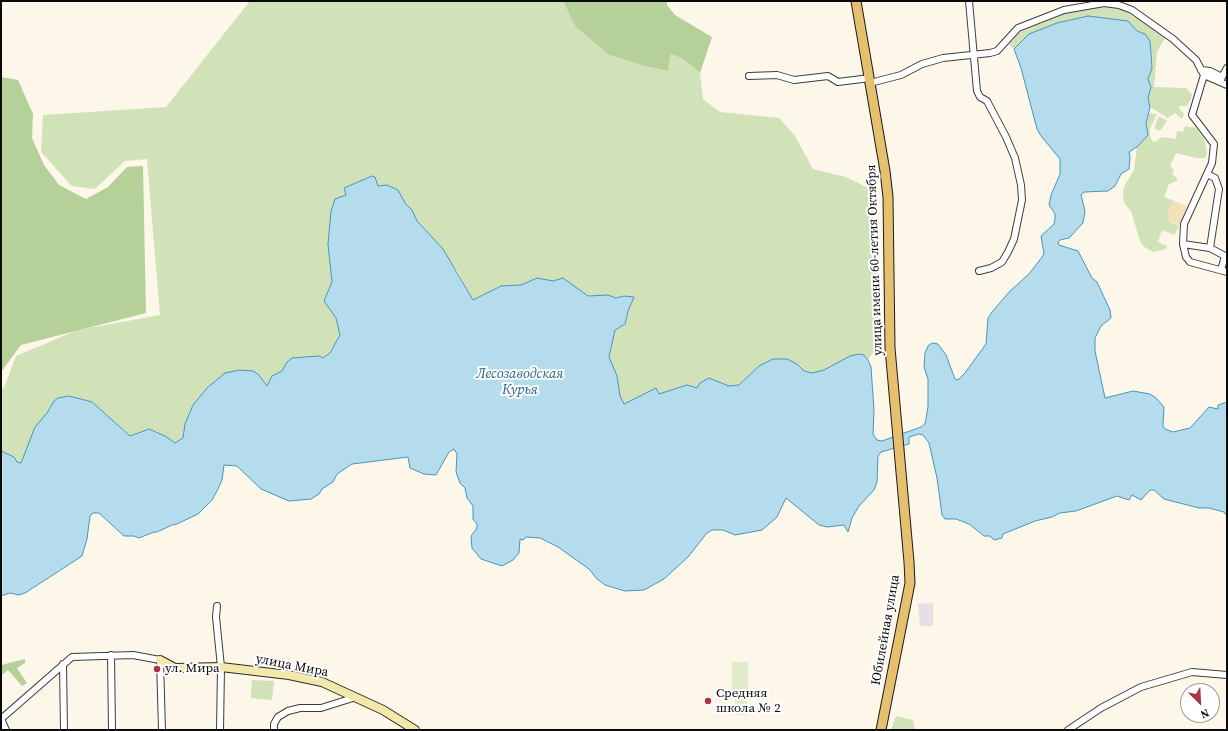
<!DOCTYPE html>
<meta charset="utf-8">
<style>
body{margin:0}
#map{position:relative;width:1228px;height:731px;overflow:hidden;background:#fcf7e9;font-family:"Source Serif 4",serif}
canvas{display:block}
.frame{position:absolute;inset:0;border:2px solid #0a0a0a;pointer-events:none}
.north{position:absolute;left:1180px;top:683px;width:40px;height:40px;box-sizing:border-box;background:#fff;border:1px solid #9d9d9d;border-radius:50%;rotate:156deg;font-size:11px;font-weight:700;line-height:16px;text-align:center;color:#0a0a0a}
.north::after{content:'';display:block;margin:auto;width:14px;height:18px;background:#a73543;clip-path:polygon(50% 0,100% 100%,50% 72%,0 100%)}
</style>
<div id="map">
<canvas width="1228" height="731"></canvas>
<div class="frame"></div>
<div class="north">N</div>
</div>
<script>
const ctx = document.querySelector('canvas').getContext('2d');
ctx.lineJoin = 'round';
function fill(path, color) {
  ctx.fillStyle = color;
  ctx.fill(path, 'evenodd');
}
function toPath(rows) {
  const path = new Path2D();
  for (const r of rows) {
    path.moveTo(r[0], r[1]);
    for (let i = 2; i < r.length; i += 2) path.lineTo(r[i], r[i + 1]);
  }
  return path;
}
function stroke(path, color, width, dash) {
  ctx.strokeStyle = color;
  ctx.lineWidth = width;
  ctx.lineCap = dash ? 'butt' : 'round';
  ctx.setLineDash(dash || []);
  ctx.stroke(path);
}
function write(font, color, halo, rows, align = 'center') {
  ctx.font = font + ' "Source Serif 4",serif';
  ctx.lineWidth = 4;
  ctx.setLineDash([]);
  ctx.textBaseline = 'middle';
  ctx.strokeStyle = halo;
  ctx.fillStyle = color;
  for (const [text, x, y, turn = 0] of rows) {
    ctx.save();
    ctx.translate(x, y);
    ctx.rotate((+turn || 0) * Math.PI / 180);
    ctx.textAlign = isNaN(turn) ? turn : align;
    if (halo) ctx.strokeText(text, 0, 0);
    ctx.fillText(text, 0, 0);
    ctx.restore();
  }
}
fill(toPath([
 [933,603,933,626,920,626,918,604]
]), '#e6dfe8');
fill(toPath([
 [250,1,563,1,575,26,609,55,641,65,668,71,671,54,683,59,700,73,703,99,720,112,779,118,795,136,813,169,846,177,874,191,873,224,877,254,879,311,877,346,868,360,864,355,859,354,850,356,824,370,812,373,804,371,797,364,759,366,739,385,729,386,709,378,697,388,687,385,659,394,656,388,624,404,620,396,617,376,609,357,615,330,625,324,628,311,632,303,624,296,616,298,608,295,588,296,572,286,537,278,521,285,501,286,473,300,458,272,417,221,412,210,405,203,398,190,387,185,378,186,372,176,344,188,346,195,331,211,328,244,332,282,324,301,336,318,340,335,330,353,323,358,319,356,312,358,295,357,287,362,282,371,276,374,267,386,262,380,221,376,202,393,199,400,193,405,185,424,183,438,175,443,156,431,142,431,130,436,92,402,69,396,64,397,54,401,47,413,35,427,26,453,21,463,17,462,14,457,1,451,1,388,4,388,16,356,78,330,160,315,147,159,125,161,95,189,72,186,41,152,43,115,166,107],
 [1112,7,1122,10,1143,21,1165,38,1157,52,1154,87,1186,88,1190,92,1192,95,1191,99,1187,106,1180,106,1179,108,1184,114,1182,119,1175,113,1168,118,1150,107,1148,99,1151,87,1148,79,1152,68,1150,41,1145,34,1137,31,1128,21,1088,16,1057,23,1019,43,1014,49,1009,45,1020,32,1068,13,1093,8],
 [1149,113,1157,114,1150,129,1150,136,1152,141,1155,142,1162,137,1176,139,1177,131,1183,132,1185,126,1196,128,1205,141,1207,154,1205,158,1197,158,1176,153,1170,166,1174,170,1172,174,1176,177,1178,180,1169,184,1164,197,1174,201,1172,203,1169,221,1179,227,1174,235,1162,230,1158,242,1167,246,1166,249,1153,252,1143,246,1139,238,1131,211,1124,203,1123,192,1125,185,1134,170,1137,147,1148,135,1146,123],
 [1159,116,1167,121,1160,131,1154,128],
 [252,680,274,681,272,700,251,698],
 [896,716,913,720,915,730,891,730]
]), '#d1e1b8');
fill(toPath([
 [563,1,667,1,667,5,675,15,712,37,700,73,683,59,671,54,668,71,641,65,609,55,575,26],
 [1,77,18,80,33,114,32,138,44,165,59,185,86,199,108,187,127,167,143,166,146,313,21,345,1,372],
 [25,659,25,663,17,668,27,683,22,686,8,670,1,676,1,665]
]), '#b6d09a');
fill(toPath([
 [1174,201,1187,206,1179,227,1168,219,1168,210]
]), '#f2e2bc');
fill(toPath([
 [732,662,748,662,748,693,732,693],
 [735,696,747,696,747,715,735,715]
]), '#e1eac9');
const water = toPath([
 [1088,16,1128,21,1137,31,1145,34,1150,41,1152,68,1148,79,1151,87,1148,98,1150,107,1146,123,1148,135,1137,147,1129,152,1130,157,1129,169,1121,174,1115,186,1108,191,1084,192,1081,195,1085,211,1083,223,1069,238,1060,240,1058,242,1059,245,1078,251,1092,278,1097,282,1110,310,1111,318,1101,326,1095,338,1095,351,1105,398,1133,391,1150,394,1156,398,1164,407,1163,426,1165,429,1173,432,1190,428,1209,407,1218,409,1218,405,1227,402,1227,516,1224,512,1209,508,1199,508,1164,499,1154,490,1150,490,1141,500,1132,495,1129,500,1117,496,1076,511,1060,513,1052,517,1035,521,1003,534,1002,538,994,540,990,536,984,536,969,524,956,519,945,519,942,515,937,478,929,443,923,435,919,434,909,437,909,444,881,452,878,456,877,482,874,490,859,506,852,518,848,532,844,525,827,527,819,525,786,498,777,517,762,530,735,535,723,530,712,530,707,533,688,557,664,579,644,590,625,591,605,585,597,579,589,569,558,547,540,538,526,537,523,540,520,539,519,553,513,560,502,566,481,559,472,548,471,536,477,528,477,524,473,519,473,506,467,498,465,488,460,483,456,472,457,454,454,449,449,452,436,475,424,474,410,468,408,457,352,464,337,474,333,482,322,489,319,494,311,499,289,501,261,489,237,466,224,465,222,480,217,491,212,500,198,514,177,524,172,525,157,532,154,532,139,538,134,536,124,536,99,513,93,513,90,516,87,539,82,556,25,593,19,595,10,593,1,596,1,451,14,457,17,462,21,463,35,427,47,413,54,401,58,398,69,396,92,402,130,436,149,429,165,436,175,443,183,438,185,424,193,405,207,388,225,373,239,370,253,371,258,374,267,386,272,376,282,371,287,362,292,358,319,356,323,358,330,353,340,335,336,318,324,301,332,282,328,244,331,211,335,199,346,195,344,188,372,176,375,177,378,186,387,185,398,190,405,203,412,210,417,221,443,249,473,300,501,286,521,285,537,278,553,281,563,278,588,296,608,295,616,298,624,296,634,297,628,311,625,324,615,330,609,357,617,376,620,396,624,404,656,388,659,394,687,385,697,388,700,383,709,378,729,386,739,385,759,366,773,359,787,359,797,364,804,371,812,373,824,370,850,356,859,354,864,355,868,360,871,367,874,410,873,434,877,440,882,441,921,427,925,424,928,407,928,379,924,367,925,353,928,346,932,343,938,344,946,355,955,379,958,380,965,373,986,344,988,318,992,312,1010,291,1029,274,1042,257,1044,254,1041,236,1054,224,1055,219,1055,214,1049,205,1051,195,1060,174,1060,159,1041,136,1037,129,1021,68,1014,49,1029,34,1057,23,1088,16]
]);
fill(water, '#b5dced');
stroke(water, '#4595ba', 1);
const street = toPath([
 [969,1,977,91,980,97,987,101,1006,137,1015,158,1021,185,1022,200,1014,239,1008,252,1002,262,991,268,979,271],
 [1201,70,1210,71,1222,77,1220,82],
 [1204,75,1227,85],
 [749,76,777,75,794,80,828,76,838,82,870,78],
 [1222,77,1227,68],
 [870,83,901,75,922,64,943,58,990,53,997,51,1018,28,1064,10,1104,3,1119,5,1132,10,1173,39,1196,60,1204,75,1192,115,1214,144,1212,163,1184,224,1183,244,1186,257,1190,262,1227,272],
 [1207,174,1215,178,1219,189,1210,248,1225,256,1221,270],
 [1183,244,1210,248],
 [217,606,216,617,221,667,220,730],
 [111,655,112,730],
 [63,664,64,730],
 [1,719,72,657,133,655,160,660,162,730],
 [1,719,6,730],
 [274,730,274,724,278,717,288,711,300,708,321,708,356,697],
 [1068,730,1101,708,1141,687,1192,672,1227,675]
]);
const secondary = toPath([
 [160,660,175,668,221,667,289,675,322,682,383,710,415,730]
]);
const primary = toPath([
 [856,1,885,171,888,197,890,348,909,562,910,583,881,730]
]);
stroke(street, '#3d3d3d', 8);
stroke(secondary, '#2c2c2c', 10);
stroke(primary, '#1b1b1b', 11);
stroke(street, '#fff', 6);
stroke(secondary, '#f4e7ac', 8);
stroke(primary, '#e6c06f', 9);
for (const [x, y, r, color] of [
 [157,669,4,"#a73543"],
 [708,701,4,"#a73543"]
]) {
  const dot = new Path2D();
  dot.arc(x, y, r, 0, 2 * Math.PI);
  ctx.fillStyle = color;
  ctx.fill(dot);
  stroke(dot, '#fff', 1.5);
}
write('13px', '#0a0a0a', '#fff', [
 ["улица имени 60-летия Октября",875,260,-92],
 ["Юбилейная улица",886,630,-80],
 ["улица Мира",292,666,11]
]);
write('13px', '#0a0a0a', '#fff', [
 ["ул. Мира",165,669],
 ["Средняя",716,694],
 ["школа № 2",716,709]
], 'left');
write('italic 14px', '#25658a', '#fff', [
 ["Лесозаводская",520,374],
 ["Курья",520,390]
]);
</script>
